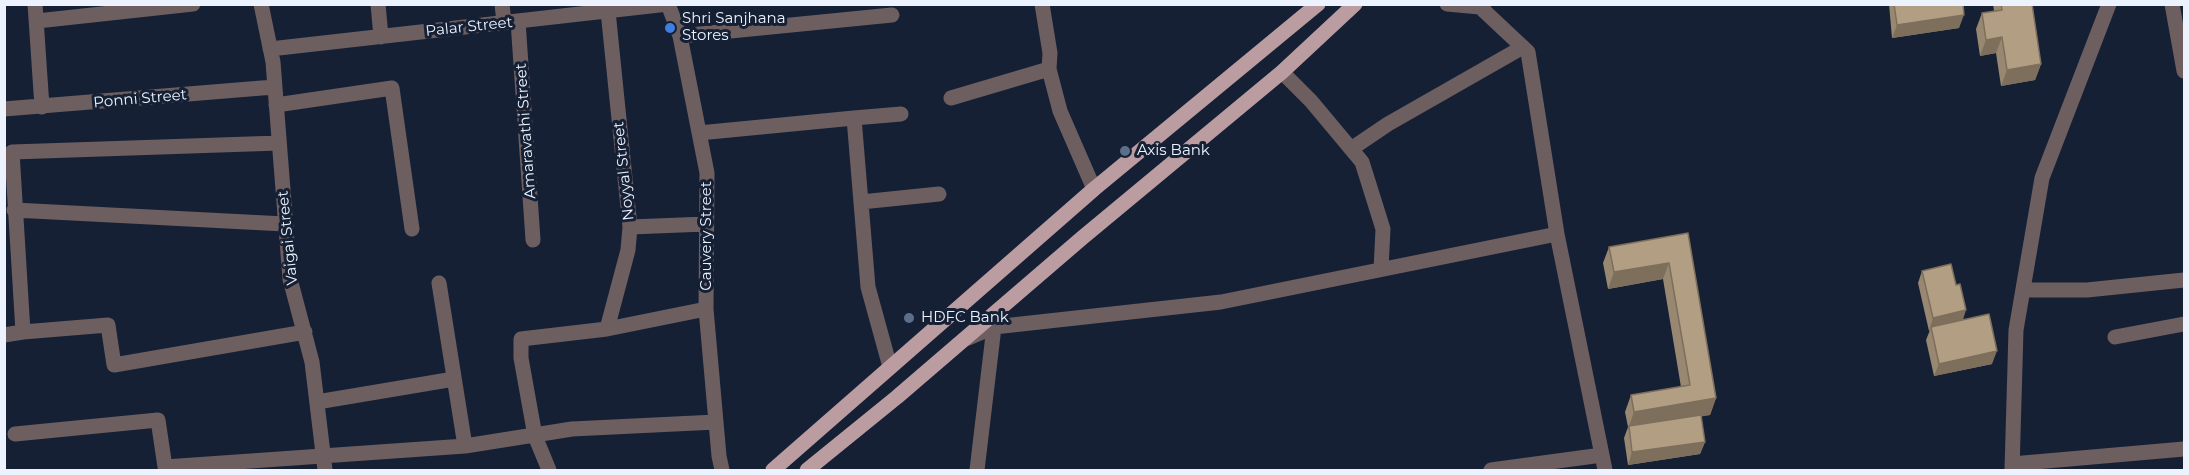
<!DOCTYPE html>
<style>
body{margin:0}
#map{position:relative;width:2189px;height:475px;overflow:hidden;background:#152035;font-family:Montserrat,sans-serif}
canvas{display:block}
.frame{position:absolute;inset:0;border:6px solid #ecf3ff;pointer-events:none}
</style>
<div id="map">
<canvas width="2189" height="475"></canvas>
<div class="frame"></div>
</div>
<script>
const ctx = document.querySelector('canvas').getContext('2d');
ctx.lineJoin = 'round';
function toPath(rows) {
  const path = new Path2D();
  for (const r of rows) {
    path.moveTo(r[0], r[1]);
    for (let i = 2; i < r.length; i += 2) path.lineTo(r[i], r[i + 1]);
  }
  return path;
}
function stroke(path, color, width, dash) {
  ctx.strokeStyle = color;
  ctx.lineWidth = width;
  ctx.lineCap = dash ? 'butt' : 'round';
  ctx.setLineDash(dash || []);
  ctx.stroke(path);
}
function fill(path, color) {
  ctx.fillStyle = color;
  ctx.fill(path, 'evenodd');
}
function write(font, color, halo, rows, align = 'center') {
  ctx.font = font + ' Montserrat,sans-serif';
  ctx.lineWidth = 6;
  ctx.setLineDash([]);
  ctx.textBaseline = 'middle';
  ctx.strokeStyle = halo;
  ctx.fillStyle = color;
  for (const [text, x, y, turn = 0] of rows) {
    ctx.save();
    ctx.translate(x, y);
    ctx.rotate((+turn || 0) * Math.PI / 180);
    ctx.textAlign = isNaN(turn) ? turn : align;
    if (halo) ctx.strokeText(text, 0, 0);
    ctx.fillText(text, 0, 0);
    ctx.restore();
  }
}
stroke(toPath([
 [35,4,42,107],
 [261,4,273,62,290,279,312,362,325,470],
 [378,4,381,37],
 [502,4,504,23],
 [668,4,680,36,707,173,706,309,719,456,722,470],
 [1042,4,1050,53,1049,69,1060,111,1094,189],
 [1447,4,1480,7,1484,4],
 [2172,4,2184,71],
 [37,21,193,4],
 [518,21,533,240],
 [680,36,892,15],
 [270,49,668,4],
 [1282,72,1311,101,1362,162,1383,229,1381,269],
 [951,98,1049,69],
 [276,105,392,88,412,229],
 [4,109,274,87],
 [854,118,901,114],
 [699,133,854,118,868,287,890,367],
 [1351,149,1388,124,1523,47],
 [861,202,939,194],
 [14,210,285,224],
 [630,227,706,224],
 [439,283,465,446],
 [2023,290,2087,290,2184,280],
 [607,329,628,250,630,227,608,11],
 [23,332,108,325,114,365,305,332],
 [4,335,23,332,12,152,279,143],
 [2115,337,2184,324],
 [968,338,994,327,1221,302,1557,234,1528,52,1480,7],
 [317,402,454,379],
 [15,434,158,420,165,467,465,446,572,429,716,422],
 [1602,455,1605,470],
 [2012,464,2184,449],
 [549,470,535,436,521,358,521,339,607,329,706,309],
 [977,470,994,327],
 [1491,470,1602,455,1557,234],
 [2012,470,2016,330,2042,178,2109,4]
]), '#6d5e60', 15);
stroke(toPath([
 [773,470,1094,189,1318,4],
 [807,470,897,397,1082,238,1282,72,1355,4]
]), '#bb9ca0', 15);
fill(toPath([
 [1889,4,1963,4,1959,28,1892,38],
 [1993,4,2032,4,2041,64,2035,80,2001,86,1996,53,1980,56,1976,29,1982,13,1994,11],
 [1688,233,1716,398,1710,415,1701,416,1705,442,1700,454,1628,465,1624,438,1628,427,1625,412,1631,395,1681,387,1663,279,1608,289,1603,263,1609,247],
 [1922,271,1962,320,1992,364,1934,376,1926,340,1930,330,1929,331,1918,283]
]), '#998871');
fill(toPath([
 [1964,15,1959,28,1892,38,1897,25],
 [2002,37,1996,53,1980,56,1986,40],
 [2041,64,2035,80,2001,86,2007,70],
 [1669,263,1663,279,1608,289,1614,272],
 [1966,310,1962,323,1931,327,1930,330,1929,331,1933,318],
 [1997,351,1992,364,1934,376,1939,364],
 [1716,398,1710,415,1628,429,1634,412],
 [1705,442,1700,454,1628,465,1632,452]
]), '#7d6f5c');
const building = toPath([
 [1894,4,1963,4,1964,15,1897,25,1894,4],
 [2001,4,2032,4,2041,64,2007,70,2002,37,1986,40,1982,13,2002,10,2001,4],
 [1688,233,1716,398,1634,412,1631,395,1690,385,1669,263,1614,272,1609,247,1688,233],
 [1951,264,1956,285,1960,284,1966,310,1933,318,1922,271,1951,264],
 [1989,314,1997,351,1939,364,1931,327,1989,314],
 [1701,415,1705,442,1632,452,1629,426,1701,415]
]);
fill(building, '#b29e83');
stroke(building, '#7d6f5c', 1.5);
for (const [x, y, r, color] of [
 [670,28,6,"#3f7fe0"],
 [1125,151,6,"#5c6f8a"],
 [909,318,6,"#5c6f8a"]
]) {
  const dot = new Path2D();
  dot.arc(x, y, r, 0, 2 * Math.PI);
  ctx.fillStyle = color;
  ctx.fill(dot);
  stroke(dot, '#152035', 2);
}
write('15px', '#ecf3ff', '#152035', [
 ["Shri Sanjhana",682,19],
 ["Stores",682,36],
 ["Axis Bank",1137,151],
 ["HDFC Bank",921,318]
], 'left');
write('15px', '#ecf3ff', '#152035', [
 ["Palar Street",469,27,-6],
 ["Ponni Street",140,99,-5],
 ["Amaravathi Street",526,131,-94],
 ["Noyyal Street",624,171,-96],
 ["Cauvery Street",707,236,-90],
 ["Vaigai Street",288,238,-96]
]);
</script>
